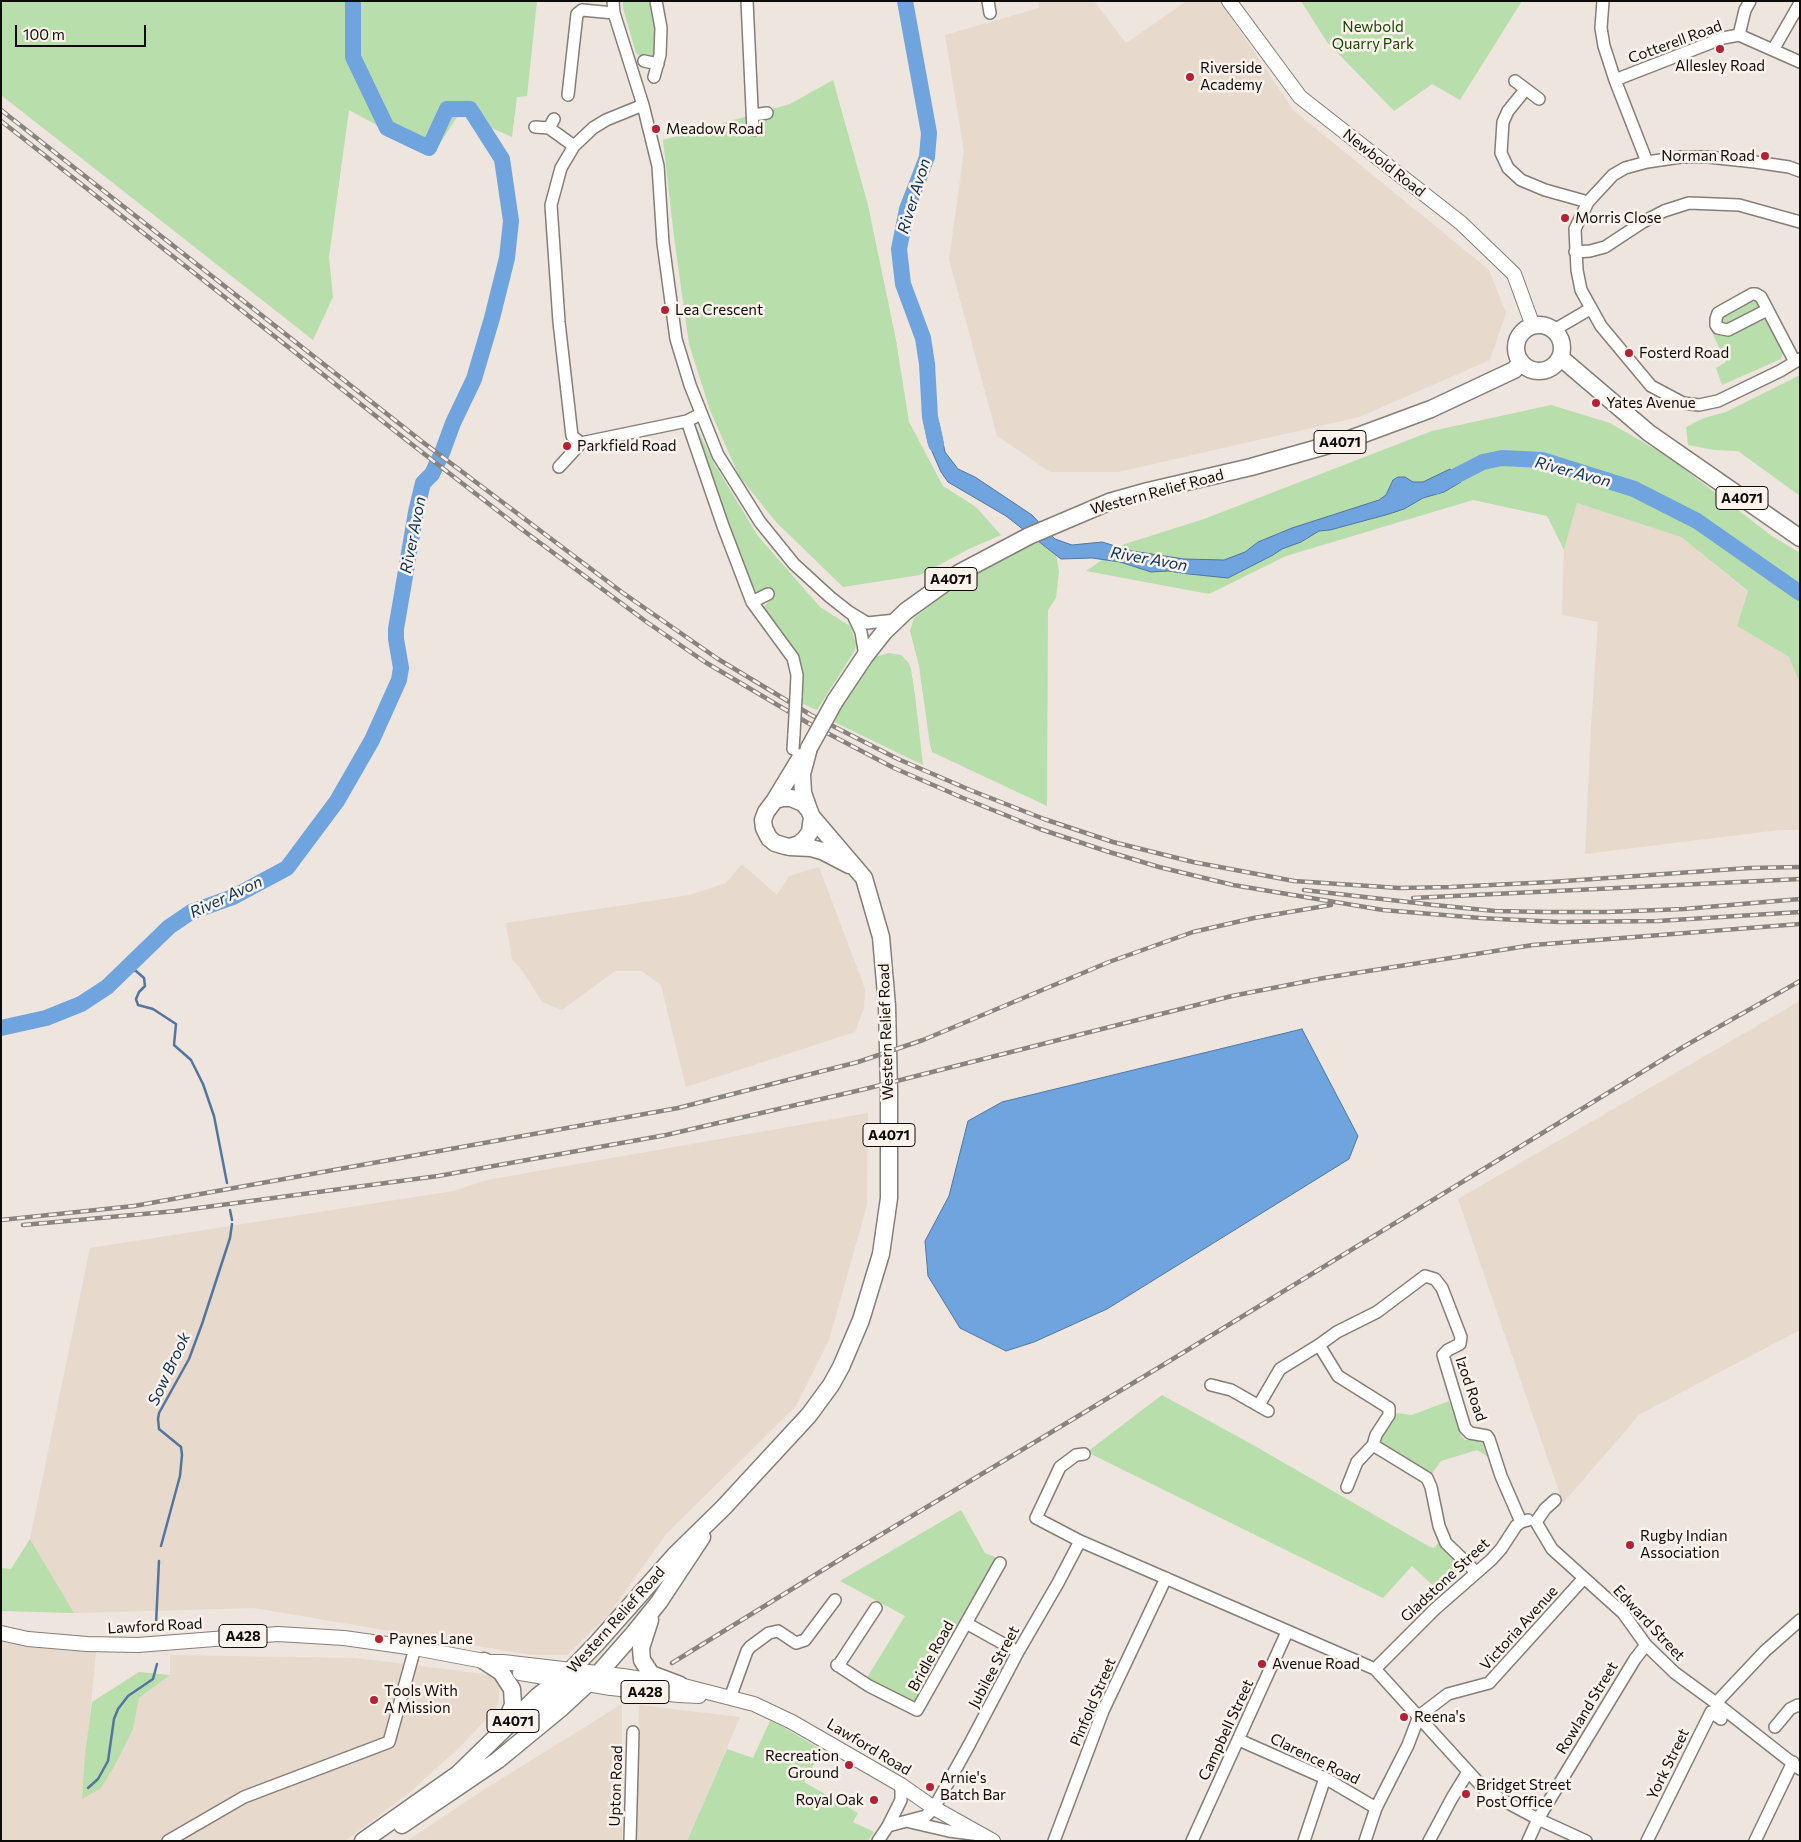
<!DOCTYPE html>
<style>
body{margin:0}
#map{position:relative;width:1801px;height:1842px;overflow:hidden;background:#ede5de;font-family:Commissioner,sans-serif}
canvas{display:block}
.frame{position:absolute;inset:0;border:2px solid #0e0c09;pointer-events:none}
.scale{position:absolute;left:15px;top:25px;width:131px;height:22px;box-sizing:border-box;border:2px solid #0e0c09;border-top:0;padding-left:6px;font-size:15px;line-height:18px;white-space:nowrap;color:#0e0c09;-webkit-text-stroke:4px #faf2eb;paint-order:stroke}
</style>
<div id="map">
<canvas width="1801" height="1842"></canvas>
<div class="frame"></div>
<div class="scale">100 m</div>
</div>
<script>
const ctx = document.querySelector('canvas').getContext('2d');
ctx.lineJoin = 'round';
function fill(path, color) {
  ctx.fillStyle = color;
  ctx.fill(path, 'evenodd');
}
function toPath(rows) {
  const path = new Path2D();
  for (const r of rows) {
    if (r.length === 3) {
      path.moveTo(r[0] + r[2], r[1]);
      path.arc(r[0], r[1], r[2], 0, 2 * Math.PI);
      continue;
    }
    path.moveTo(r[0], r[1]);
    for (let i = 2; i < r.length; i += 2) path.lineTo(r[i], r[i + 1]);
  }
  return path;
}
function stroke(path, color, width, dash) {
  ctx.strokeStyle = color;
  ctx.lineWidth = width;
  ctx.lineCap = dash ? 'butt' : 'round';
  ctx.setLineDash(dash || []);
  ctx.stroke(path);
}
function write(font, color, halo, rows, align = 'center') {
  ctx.font = font + ' Commissioner,sans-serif';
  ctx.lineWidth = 5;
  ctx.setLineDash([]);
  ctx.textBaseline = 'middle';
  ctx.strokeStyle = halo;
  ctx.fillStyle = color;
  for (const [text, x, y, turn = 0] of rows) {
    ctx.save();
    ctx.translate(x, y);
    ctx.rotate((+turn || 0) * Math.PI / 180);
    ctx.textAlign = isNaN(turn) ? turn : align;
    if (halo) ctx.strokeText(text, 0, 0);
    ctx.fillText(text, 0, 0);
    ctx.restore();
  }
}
fill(toPath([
 [1038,1,1094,1,1126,43,1187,1,1220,1,1293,110,1489,270,1506,313,1490,360,1359,417,1118,472,1050,472,997,436,949,259,964,151,945,35,1039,8],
 [1577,503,1681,537,1748,592,1737,626,1789,657,1800,684,1800,830,1779,830,1585,854,1591,727,1598,622,1562,615,1564,550],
 [742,864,777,895,789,876,819,867,865,989,864,1008,855,1032,686,1087,661,985,642,971,615,971,562,1010,542,1002,522,970,512,959,506,923,690,895,726,883],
 [1800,1001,1800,1330,1640,1414,1563,1503,1458,1199],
 [868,1113,867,1205,829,1340,796,1406,667,1533,608,1615,567,1655,531,1655,254,1608,74,1613,30,1539,90,1248,453,1191,487,1180],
 [1,1634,96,1652,82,1798,133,1729,139,1698,170,1675,170,1655,356,1658,492,1675,500,1686,498,1703,495,1710,460,1747,409,1793,345,1841,1,1841],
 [622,1704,622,1841,407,1841,485,1789],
 [639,1705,740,1717,687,1841,637,1841]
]), '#e7d9cc');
fill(toPath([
 [1,1,537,1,527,96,517,97,512,137,459,114,439,145,404,140,349,110,329,257,333,297,313,340,1,95],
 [623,1,651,1,657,38,655,54,653,57,642,57,636,53,623,8],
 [1301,1,1522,1,1460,100,1432,84,1394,111,1327,42],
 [833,80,868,205,896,340,909,422,943,486,976,507,1001,535,969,549,920,575,843,587,776,522,739,476,710,410,689,344,674,237,663,140,790,104],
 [1753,300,1757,301,1760,305,1759,309,1726,326,1721,325,1721,316],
 [1761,317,1767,320,1783,353,1781,359,1722,385,1716,368,1726,362,1712,332,1730,333],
 [1800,375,1800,496,1738,451,1714,450,1688,445,1686,427,1704,418,1726,412],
 [1551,405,1610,423,1667,456,1772,536,1800,553,1800,684,1789,657,1737,626,1748,591,1681,537,1577,503,1564,550,1547,516,1473,500,1286,556,1209,594,1086,571,1125,544,1204,519,1432,431],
 [696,426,715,465,758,536,820,607,850,626,856,643,855,650,817,710,801,703,801,672,792,648,763,608,771,599,767,591,759,593,753,590,693,427],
 [1038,542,1056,554,1059,571,1056,598,1048,610,1047,806,932,752,930,745,919,666,910,631,914,618,940,598,1025,544],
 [889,653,901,655,908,662,911,669,915,695,923,765,832,721,871,658],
 [1162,1395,1253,1445,1430,1547,1434,1548,1438,1543,1461,1567,1461,1574,1439,1591,1412,1566,1383,1598,1087,1452],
 [1449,1401,1461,1436,1465,1440,1477,1440,1482,1442,1487,1456,1477,1450,1441,1461,1431,1475,1383,1445,1381,1439,1382,1435,1397,1413,1412,1415],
 [961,1510,985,1553,997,1558,917,1702,866,1679,905,1616,840,1581],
 [30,1539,74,1613,1,1611,1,1568,11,1569],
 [139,1672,170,1675,139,1698,133,1729,115,1765,101,1788,82,1799,85,1755,92,1702],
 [770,1721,783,1727,822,1750,804,1782,858,1813,853,1822,874,1832,868,1841,687,1841,727,1749,753,1758]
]), '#b8deab');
const water = toPath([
 [924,423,939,423,945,452,958,469,975,477,1032,515,1055,539,1072,545,1102,542,1132,551,1184,559,1224,560,1245,552,1258,542,1292,528,1379,500,1386,495,1393,480,1398,477,1405,477,1413,482,1423,482,1450,469,1461,482,1444,492,1423,498,1404,509,1389,514,1330,530,1319,531,1301,542,1282,549,1273,555,1228,578,1189,574,1168,571,1151,572,1120,562,1092,558,1061,559,1006,516,948,482,941,472,928,442,924,423],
 [1302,1029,1358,1136,1349,1159,1107,1309,1034,1342,1006,1351,960,1328,928,1276,925,1241,949,1196,968,1121,1002,1102,1302,1029]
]);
fill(water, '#6fa4df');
stroke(water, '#52769f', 1);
stroke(toPath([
 [124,970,136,971,144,978,145,986,139,992,136,999,138,1005,153,1009,176,1024,174,1045,191,1060,203,1084,214,1116,227,1183],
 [230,1210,232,1220],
 [161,1546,180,1476,182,1455,181,1447,159,1429,158,1419,159,1413,189,1359,202,1324,230,1238,232,1224],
 [156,1624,159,1561],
 [88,1788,98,1779,108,1761,114,1719,118,1709,128,1696,153,1679,157,1664]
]), '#52769f', 2.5);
stroke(toPath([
 [905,1,929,133,927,157,907,209,899,249,903,284,923,338,927,364,930,417,936,444],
 [1436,486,1483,462,1502,458,1542,460,1634,489,1697,521,1800,593],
 [1,1028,46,1018,81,1004,107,987,169,927,191,912,233,897,287,868,337,801,372,740,399,680,401,668,396,639,396,629,416,512,423,483,432,474,442,453,453,423,474,379,492,318,507,258,511,221,502,159,470,109,447,109,429,148,387,128,353,57,353,1]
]), '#6fa4df', 16);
const minor = toPath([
 [613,1,614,13,643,105,658,166,663,243,676,339,690,385,718,455,760,522,794,564,830,597,849,612,867,623,896,620],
 [747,1,753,130],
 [988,1,990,13],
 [1603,1,1601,28,1604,46,1615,80,1647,162],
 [1739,35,1745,10,1750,1],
 [1773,50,1800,3],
 [644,61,658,64],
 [654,77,660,55,661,28,656,1],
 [1615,80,1723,38,1739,35,1800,62],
 [1515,81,1539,99],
 [1525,90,1508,111,1503,122,1501,153,1508,168,1521,180,1545,190,1588,202],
 [568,95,577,14,582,10,614,13],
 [643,105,606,120,593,128,574,146,561,168,551,205,559,322,572,436,581,443,687,421,701,414],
 [753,115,767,113],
 [535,127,549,128,554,119],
 [549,128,574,146],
 [1800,171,1789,167,1755,162,1708,157,1681,157,1647,162,1625,168,1613,175,1588,202,1575,229,1577,270,1581,290,1601,326,1651,386,1683,403,1699,405,1718,401,1780,371,1800,359],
 [1575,252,1590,251,1605,247,1643,222,1664,211,1689,203,1739,205,1800,222],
 [1767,310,1728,330,1718,328,1716,325,1716,319,1718,313,1752,294,1756,294,1761,297,1795,362],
 [1554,330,1590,309],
 [687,421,723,526,752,602,793,658,797,675,796,697],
 [559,467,581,443],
 [752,602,768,594],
 [853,615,861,632,865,656],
 [793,749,794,734],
 [1319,1345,1337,1332,1377,1312,1425,1276,1435,1279,1442,1288,1461,1337,1460,1344,1448,1350,1443,1355,1465,1428,1470,1433,1487,1436,1489,1439,1501,1476,1521,1522],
 [1211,1385,1231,1390,1268,1411],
 [1259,1405,1280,1369,1319,1345,1338,1376,1389,1408,1389,1415,1376,1435,1373,1445],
 [1084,1454,1076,1455,1060,1467,1036,1518,1080,1541,1375,1669,1486,1791,1538,1819,1586,1841],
 [1347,1487,1357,1462,1373,1445,1427,1478,1431,1487,1439,1526,1446,1543,1476,1572],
 [1555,1500,1545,1509,1536,1522,1552,1549,1623,1613,1646,1645,1675,1673,1716,1703,1800,1769],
 [966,1623,1018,1652],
 [837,1665,869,1686,917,1710,1000,1563],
 [838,1666,876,1608],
 [1375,1669,1435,1609,1491,1560,1501,1549,1516,1526,1521,1522,1528,1520],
 [730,1698,747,1651,750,1647,769,1633,778,1631,796,1643,805,1640,835,1600],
 [1716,1703,1765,1651,1800,1620],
 [1419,1716,1448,1694,1489,1683,1584,1578],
 [1775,1727,1790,1709,1798,1705,1800,1706],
 [1239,1740,1325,1778,1376,1808],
 [910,1822,949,1831,980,1835],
 [888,1826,901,1800,901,1785],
 [168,1841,244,1797,389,1742,415,1648],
 [630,1841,633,1732],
 [878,1841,888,1826,926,1816,934,1808,969,1745,1018,1652,1058,1583,1080,1541],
 [1054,1841,1103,1711,1166,1578],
 [1192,1841,1287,1632],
 [1304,1841,1325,1778],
 [1365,1841,1376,1808,1408,1745,1419,1716],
 [1429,1841,1452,1798,1468,1772],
 [1528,1841,1538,1819,1635,1659,1646,1645],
 [1647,1841,1710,1714,1711,1712,1721,1719],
 [1755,1841,1793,1762]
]);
const major = toPath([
 [1229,1,1300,97,1461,223,1514,274,1533,326],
 [1,1633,28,1639,87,1644,138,1645,278,1634,344,1638,415,1648,489,1662,503,1662,623,1676,680,1685,754,1704,792,1722,901,1785,934,1808,993,1841],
 [520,1673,611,1688,679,1695,699,1696]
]);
const highway = toPath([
 [1539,348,23],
 [1561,358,1649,433,1800,538],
 [835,701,865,656,884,632,906,611,959,573,1029,536,1109,502,1148,491,1251,467,1350,439,1431,409,1514,370,1521,363],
 [809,748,802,774,803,793,809,810],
 [775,800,801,757],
 [790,847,799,844,805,839,810,832,812,817,809,810,803,803,791,798,783,798,775,800,766,812,763,820,764,828,769,838,775,843,785,846,790,847,811,848,822,851,849,865],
 [650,1620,641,1648,642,1660,651,1674,680,1685],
 [484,1661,501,1672,512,1689,513,1705,507,1719,502,1724],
 [526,1723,565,1687],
 [402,1825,498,1760,560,1709,598,1674,634,1633,659,1602,702,1537],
 [363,1841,458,1774,538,1696,571,1670,597,1643,675,1555,724,1507,809,1415,831,1385,841,1367,861,1320,881,1254,889,1198,889,1091,887,1006,881,937,864,878,812,817]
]);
stroke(minor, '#857e77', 14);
stroke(major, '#857e77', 16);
stroke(highway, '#857e77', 19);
stroke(minor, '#fff', 11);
stroke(major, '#fff', 14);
stroke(highway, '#fff', 16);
const rail = toPath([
 [1,110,420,440,623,593,718,659,811,715,898,759,970,790,1044,819,1113,842,1193,862,1294,881,1399,888,1451,887,1551,882,1749,868,1800,867],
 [1,121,414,446,520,528,648,623,705,662,808,723,894,768,963,798,1040,829,1106,851,1159,867,1233,885,1383,910,1480,918,1559,922,1658,921,1800,912],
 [1304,890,1434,905,1495,911,1546,912,1607,912,1684,909,1800,899],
 [1413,898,1800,879],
 [1,1220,134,1206,678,1108,858,1062,923,1040,1109,962,1193,932,1254,918,1331,905],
 [23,1225,176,1211,438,1176,666,1135,865,1089,1232,996,1324,978,1533,945,1800,924],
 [672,1663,857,1549,1158,1368,1683,1047,1800,981]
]);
stroke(rail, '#88837e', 4.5);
stroke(rail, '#faf2eb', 2.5, [8]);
const minorBridge = toPath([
 [794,734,796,697]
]);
const highwayBridge = toPath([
 [809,748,835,701]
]);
stroke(minorBridge, '#857e77', 14, []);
stroke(highwayBridge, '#857e77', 19, []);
stroke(minorBridge, '#fff', 11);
stroke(highwayBridge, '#fff', 16);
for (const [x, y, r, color] of [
 [1720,49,5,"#b32135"],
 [1190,77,5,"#b32135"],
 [656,129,5,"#b32135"],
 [1765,156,5,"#b32135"],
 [1565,218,5,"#b32135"],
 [665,310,5,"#b32135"],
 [1629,353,5,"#b32135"],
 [1596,403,5,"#b32135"],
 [567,446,5,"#b32135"],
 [1630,1545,5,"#b32135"],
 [379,1639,5,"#b32135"],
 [1262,1664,5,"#b32135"],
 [374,1700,5,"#b32135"],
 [1404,1717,5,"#b32135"],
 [849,1765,5,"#b32135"],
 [930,1787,5,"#b32135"],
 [1466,1794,5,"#b32135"],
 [874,1800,5,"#b32135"]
]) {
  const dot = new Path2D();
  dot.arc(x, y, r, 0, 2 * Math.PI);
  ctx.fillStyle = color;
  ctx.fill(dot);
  stroke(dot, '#faf2eb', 2);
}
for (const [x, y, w] of [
 [1340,442,52],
 [1742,498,52],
 [951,579,52],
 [889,1135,52],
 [243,1636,48],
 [645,1692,48],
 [513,1721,52]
]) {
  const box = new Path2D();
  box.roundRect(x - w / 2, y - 11.5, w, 23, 4);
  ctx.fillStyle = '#faf2eb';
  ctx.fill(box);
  stroke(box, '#0e0c09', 1);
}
write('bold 14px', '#0e0c09', null, [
 ["A4071",1340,442],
 ["A4071",1742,498],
 ["A4071",951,579],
 ["A4071",889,1135],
 ["A428",243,1636],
 ["A428",645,1692],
 ["A4071",513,1721]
]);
write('15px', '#194600', '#faf2eb', [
 ["Newbold",1373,27],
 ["Quarry Park",1373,44]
]);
write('15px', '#0e0c09', '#faf2eb', [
 ["Cotterell Road",1675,42,-20],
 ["Newbold Road",1384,163,38],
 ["Western Relief Road",1157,492,-15],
 ["Western Relief Road",886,1032,-92],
 ["Izod Road",1471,1389,71],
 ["Gladstone Street",1445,1580,-43],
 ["Western Relief Road",616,1620,-48],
 ["Edward Street",1649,1623,47],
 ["Lawford Road",155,1626,-3],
 ["Victoria Avenue",1519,1628,-48],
 ["Bridle Road",931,1656,-61],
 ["Jubilee Street",994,1667,-62],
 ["Pinfold Street",1093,1702,-67],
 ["Rowland Street",1587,1708,-59],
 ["Campbell Street",1226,1730,-65],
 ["Lawford Road",869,1747,31],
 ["Clarence Road",1315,1759,26],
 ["York Street",1668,1764,-64],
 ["Upton Road",616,1786,-88]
]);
write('15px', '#0e0c09', '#faf2eb', [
 ["Allesley Road",1720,66,"center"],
 ["Riverside",1200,68],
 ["Academy",1200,85],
 ["Meadow Road",666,129],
 ["Norman Road",1755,156,"right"],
 ["Morris Close",1575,218],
 ["Lea Crescent",675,310],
 ["Fosterd Road",1639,353],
 ["Yates Avenue",1606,403],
 ["Parkfield Road",577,446],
 ["Rugby Indian",1640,1536],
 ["Association",1640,1553],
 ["Paynes Lane",389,1639],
 ["Avenue Road",1272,1664],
 ["Tools With",384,1691],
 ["A Mission",384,1708],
 ["Reena's",1414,1717],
 ["Recreation",839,1756,"right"],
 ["Ground",839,1773,"right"],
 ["Arnie's",940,1778],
 ["Batch Bar",940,1795],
 ["Bridget Street",1476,1785],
 ["Post Office",1476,1802],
 ["Royal Oak",864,1800,"right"]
], 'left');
write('italic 16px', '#082f55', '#faf2eb', [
 ["River Avon",914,196,-73],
 ["River Avon",1573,472,15],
 ["River Avon",413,535,-79],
 ["River Avon",1149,559,10],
 ["River Avon",226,897,-25],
 ["Sow Brook",169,1369,-65]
]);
</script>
